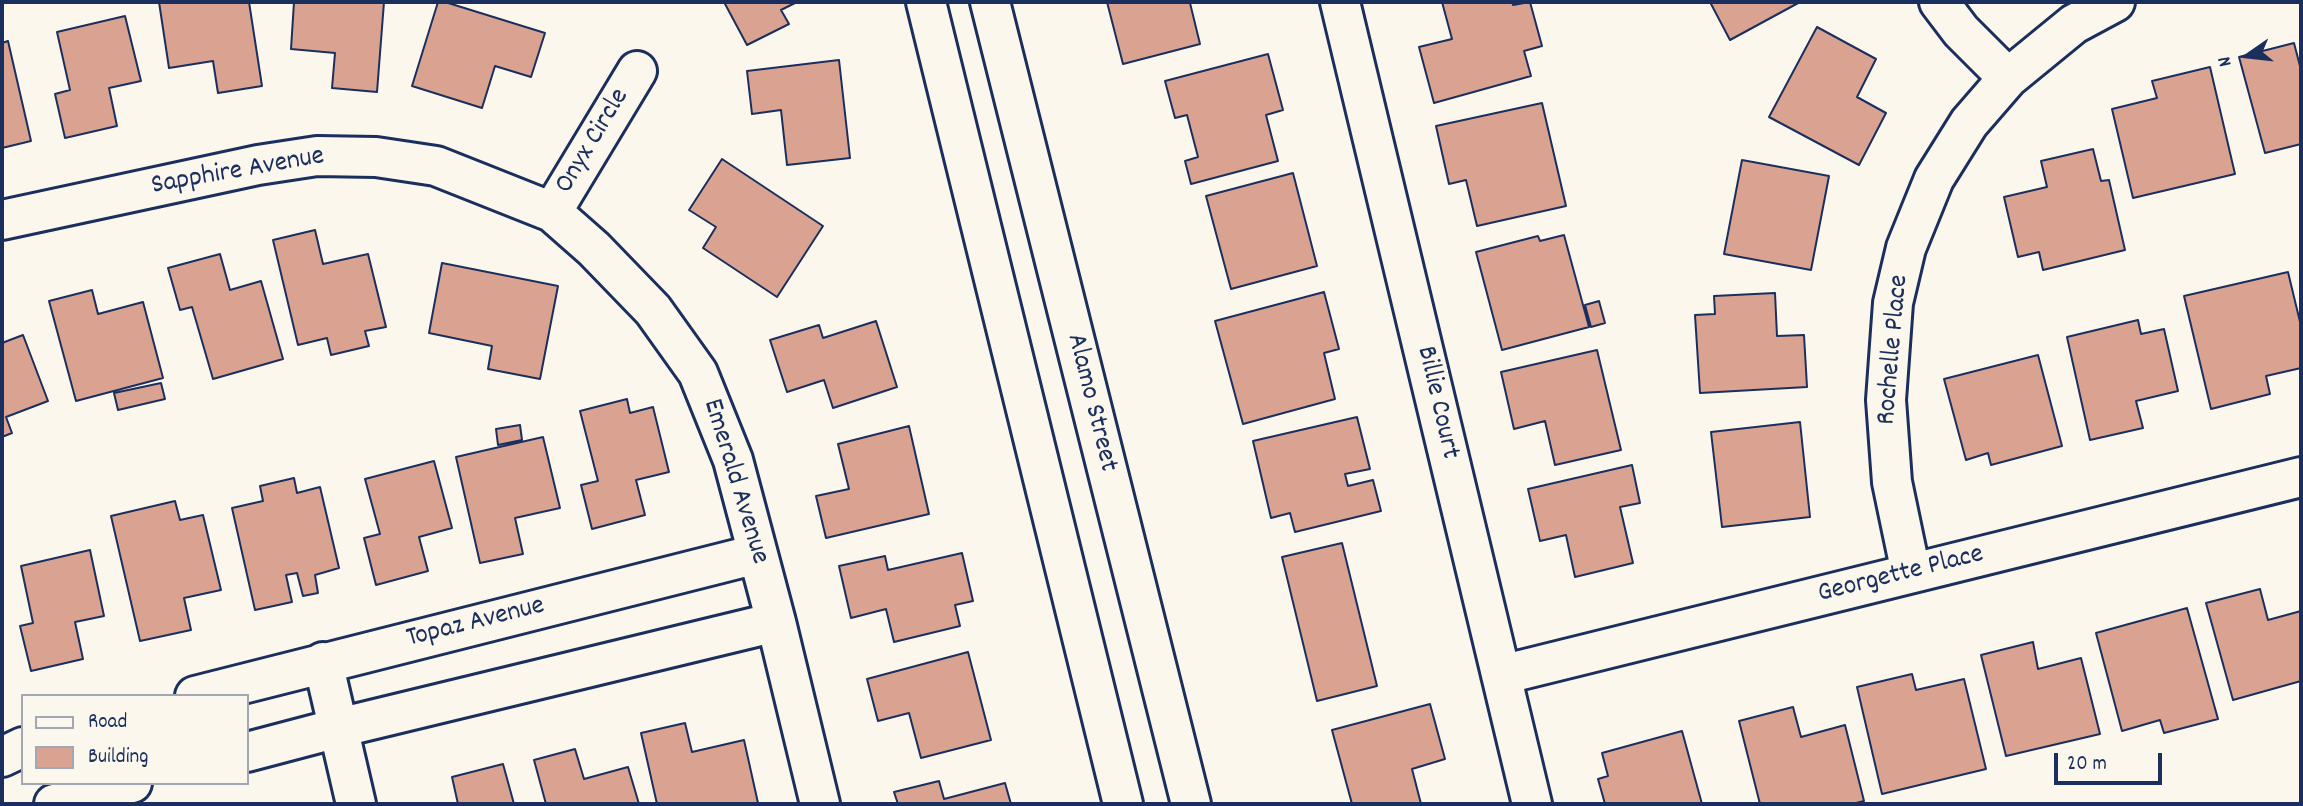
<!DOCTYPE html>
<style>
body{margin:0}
#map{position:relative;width:2303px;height:806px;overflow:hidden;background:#fbf7ec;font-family:Dekko,sans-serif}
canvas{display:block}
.frame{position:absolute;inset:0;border:4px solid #1b2f5e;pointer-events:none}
.legend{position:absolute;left:21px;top:694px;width:228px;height:91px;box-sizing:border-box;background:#fbf7ec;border:2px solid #a1a7b3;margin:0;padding:9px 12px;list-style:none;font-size:21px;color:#1b2f5e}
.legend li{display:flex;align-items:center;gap:14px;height:35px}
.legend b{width:35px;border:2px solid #a1a7b3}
.north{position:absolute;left:2212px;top:21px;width:70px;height:70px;-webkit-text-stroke:5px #fbf7ec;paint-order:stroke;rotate:256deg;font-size:19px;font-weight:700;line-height:28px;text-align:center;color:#1b2f5e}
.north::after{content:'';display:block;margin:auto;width:24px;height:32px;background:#1b2f5e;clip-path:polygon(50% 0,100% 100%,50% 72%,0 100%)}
.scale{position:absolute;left:2054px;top:753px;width:108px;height:32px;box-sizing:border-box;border:4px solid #1b2f5e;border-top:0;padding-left:9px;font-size:21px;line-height:24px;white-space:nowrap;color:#1b2f5e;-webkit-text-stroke:5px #fbf7ec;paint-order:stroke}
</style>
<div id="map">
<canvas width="2303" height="806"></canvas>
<div class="frame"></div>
<ul class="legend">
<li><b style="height:9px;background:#fbf7ec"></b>Road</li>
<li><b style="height:19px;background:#daa391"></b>Building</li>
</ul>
<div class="north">N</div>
<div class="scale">20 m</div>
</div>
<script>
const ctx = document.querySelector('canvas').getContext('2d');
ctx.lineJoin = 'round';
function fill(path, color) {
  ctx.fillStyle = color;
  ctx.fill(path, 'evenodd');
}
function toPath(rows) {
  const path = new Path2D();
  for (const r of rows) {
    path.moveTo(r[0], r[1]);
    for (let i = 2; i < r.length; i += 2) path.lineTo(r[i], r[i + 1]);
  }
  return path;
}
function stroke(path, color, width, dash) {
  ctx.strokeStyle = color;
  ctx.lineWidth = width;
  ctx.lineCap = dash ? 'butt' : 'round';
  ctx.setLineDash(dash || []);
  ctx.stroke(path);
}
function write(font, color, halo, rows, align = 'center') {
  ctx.font = font + ' Dekko,sans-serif';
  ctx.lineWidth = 7;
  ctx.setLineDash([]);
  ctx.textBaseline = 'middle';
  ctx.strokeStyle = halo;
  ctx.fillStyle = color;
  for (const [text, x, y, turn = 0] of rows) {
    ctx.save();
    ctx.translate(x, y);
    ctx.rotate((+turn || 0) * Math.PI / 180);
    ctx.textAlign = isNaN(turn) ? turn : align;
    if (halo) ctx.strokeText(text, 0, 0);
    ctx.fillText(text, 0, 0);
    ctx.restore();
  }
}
const building = toPath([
 [159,2,249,2,262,86,218,93,213,61,169,68,159,2],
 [294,2,384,2,377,92,332,88,335,53,291,49,294,2],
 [438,2,445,2,545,33,531,77,495,66,482,108,412,86,438,2],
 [724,2,797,2,781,10,789,24,747,45,724,2],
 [1107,2,1196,2,1190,3,1200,44,1123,64,1107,2],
 [1442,2,1512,2,1513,5,1530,2,1542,46,1524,51,1531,76,1434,103,1419,47,1452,39,1442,2],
 [1710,2,1800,2,1730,40,1710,2],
 [125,16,141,81,109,88,117,126,65,138,55,94,70,90,57,32,125,16],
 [1817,27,1876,59,1857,97,1886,113,1859,165,1769,117,1817,27],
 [8,41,31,141,2,148,2,43,8,41],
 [2294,43,2301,70,2301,144,2265,153,2239,57,2294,43],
 [1268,54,1283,110,1266,115,1278,161,1191,184,1185,161,1198,157,1187,115,1175,118,1165,81,1268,54],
 [839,60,850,158,787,165,781,110,752,114,747,71,839,60],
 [2210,67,2235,174,2133,198,2112,109,2157,98,2152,81,2210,67],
 [1542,103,1566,206,1477,226,1466,180,1449,184,1436,126,1542,103],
 [2093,149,2101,181,2109,180,2125,250,2043,270,2039,252,2018,257,2004,197,2047,187,2041,161,2093,149],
 [722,159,823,226,777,297,703,248,716,227,689,210,722,159],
 [1742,160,1829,176,1811,270,1724,254,1742,160],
 [1293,173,1317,266,1231,289,1206,196,1293,173],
 [315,230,323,264,368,254,386,327,365,331,369,346,331,355,327,338,298,345,273,240,315,230],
 [1564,235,1589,327,1502,350,1476,252,1538,236,1540,241,1564,235],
 [220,254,230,290,261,281,283,359,213,379,192,307,180,310,168,268,220,254],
 [442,263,558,286,540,379,488,369,492,346,429,333,442,263],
 [2288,272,2301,326,2301,368,2266,376,2270,394,2211,409,2184,296,2288,272],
 [92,290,98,314,143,302,163,378,76,401,49,301,92,290],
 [1324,292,1339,349,1324,353,1335,399,1243,424,1215,321,1324,292],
 [1775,293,1777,336,1804,335,1807,387,1700,393,1695,315,1715,314,1714,296,1775,293],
 [1599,301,1605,323,1591,327,1585,305,1599,301],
 [2138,320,2141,334,2164,329,2178,391,2136,401,2143,428,2090,440,2067,337,2138,320],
 [876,321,897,387,833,408,824,380,787,392,770,340,819,325,823,338,876,321],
 [23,335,48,401,6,417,12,433,2,437,2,343,23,335],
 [1597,350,1621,450,1555,465,1545,421,1514,429,1501,372,1597,350],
 [2038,355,2062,446,1991,465,1988,453,1966,460,1944,379,2038,355],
 [161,383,165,399,118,410,114,393,161,383],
 [627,399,630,413,653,407,669,472,636,480,645,515,592,529,581,485,598,481,580,411,627,399],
 [1357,417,1370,469,1345,474,1348,486,1373,480,1381,511,1295,532,1290,513,1271,518,1253,441,1357,417],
 [1800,422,1810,517,1722,527,1711,432,1800,422],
 [520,425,522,440,498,445,496,429,520,425],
 [909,426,929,514,826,538,816,496,849,489,838,444,909,426],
 [543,437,560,508,515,518,523,554,480,563,456,457,543,437],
 [434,461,452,528,419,537,428,571,376,585,364,538,380,534,365,479,434,461],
 [1632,465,1640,503,1620,507,1633,563,1575,577,1566,535,1540,541,1528,489,1632,465],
 [294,478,297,493,320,487,339,568,315,575,318,593,303,596,297,573,286,575,292,602,255,610,232,508,263,501,260,486,294,478],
 [175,501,180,520,203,515,221,590,184,598,191,630,140,641,111,516,175,501],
 [1342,543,1377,686,1317,701,1282,557,1342,543],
 [90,550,104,616,75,622,83,659,31,671,20,626,33,623,21,566,90,550],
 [962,553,973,601,955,605,960,626,894,642,886,609,851,618,839,566,885,556,888,570,962,553],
 [2260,589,2268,620,2301,611,2301,681,2233,700,2206,603,2260,589],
 [2187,608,2218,719,2164,733,2160,720,2122,731,2096,633,2187,608],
 [2033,642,2038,669,2081,658,2100,734,2006,756,1981,655,2033,642],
 [968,652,991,740,921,758,909,713,878,721,867,679,968,652],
 [1912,674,1916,690,1964,679,1986,769,1882,794,1857,687,1912,674],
 [1430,704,1445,759,1412,769,1421,804,1352,804,1332,730,1430,704],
 [1793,707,1801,737,1845,725,1864,801,1852,804,1760,804,1739,721,1793,707],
 [685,723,692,752,744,740,758,803,657,804,641,733,685,723],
 [1682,731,1702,804,1605,804,1598,779,1608,776,1602,753,1682,731],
 [575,749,584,779,628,767,639,804,546,804,534,760,575,749],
 [503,764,514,804,458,804,452,777,503,764],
 [939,781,944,799,1005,783,1011,804,898,804,894,792,939,781]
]);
fill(building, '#daa391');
stroke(building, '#1b2f5e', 2);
const street = toPath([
 [1340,2,1532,804],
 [1939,2,1961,31,2008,78],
 [552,212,637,71],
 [2,220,258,165,317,156,376,157,436,166,552,212,594,249,653,310,698,373,733,460,776,622,820,804],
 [1911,573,1892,482,1886,400,1893,303,1906,248,1934,179,1969,123,2008,78,2074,24,2115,2],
 [323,662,356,804],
 [1501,675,2301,477],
 [195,696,757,554],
 [247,752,338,728,776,622],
 [2,757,23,747],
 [54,804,132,783]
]);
const secondary = toPath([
 [926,2,1123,804],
 [990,2,1191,804]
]);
stroke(street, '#1b2f5e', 44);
stroke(secondary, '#1b2f5e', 44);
stroke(street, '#fbf7ec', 38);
stroke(secondary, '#fbf7ec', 38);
write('28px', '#1b2f5e', '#fbf7ec', [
 ["Onyx Circle",594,142,-59],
 ["Sapphire Avenue",238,173,-10],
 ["Rochelle Place",1895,350,-85],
 ["Alamo Street",1090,403,76],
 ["Billie Court",1436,403,77],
 ["Emerald Avenue",734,482,73],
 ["Georgette Place",1901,576,-14],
 ["Topaz Avenue",476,624,-14]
]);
</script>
